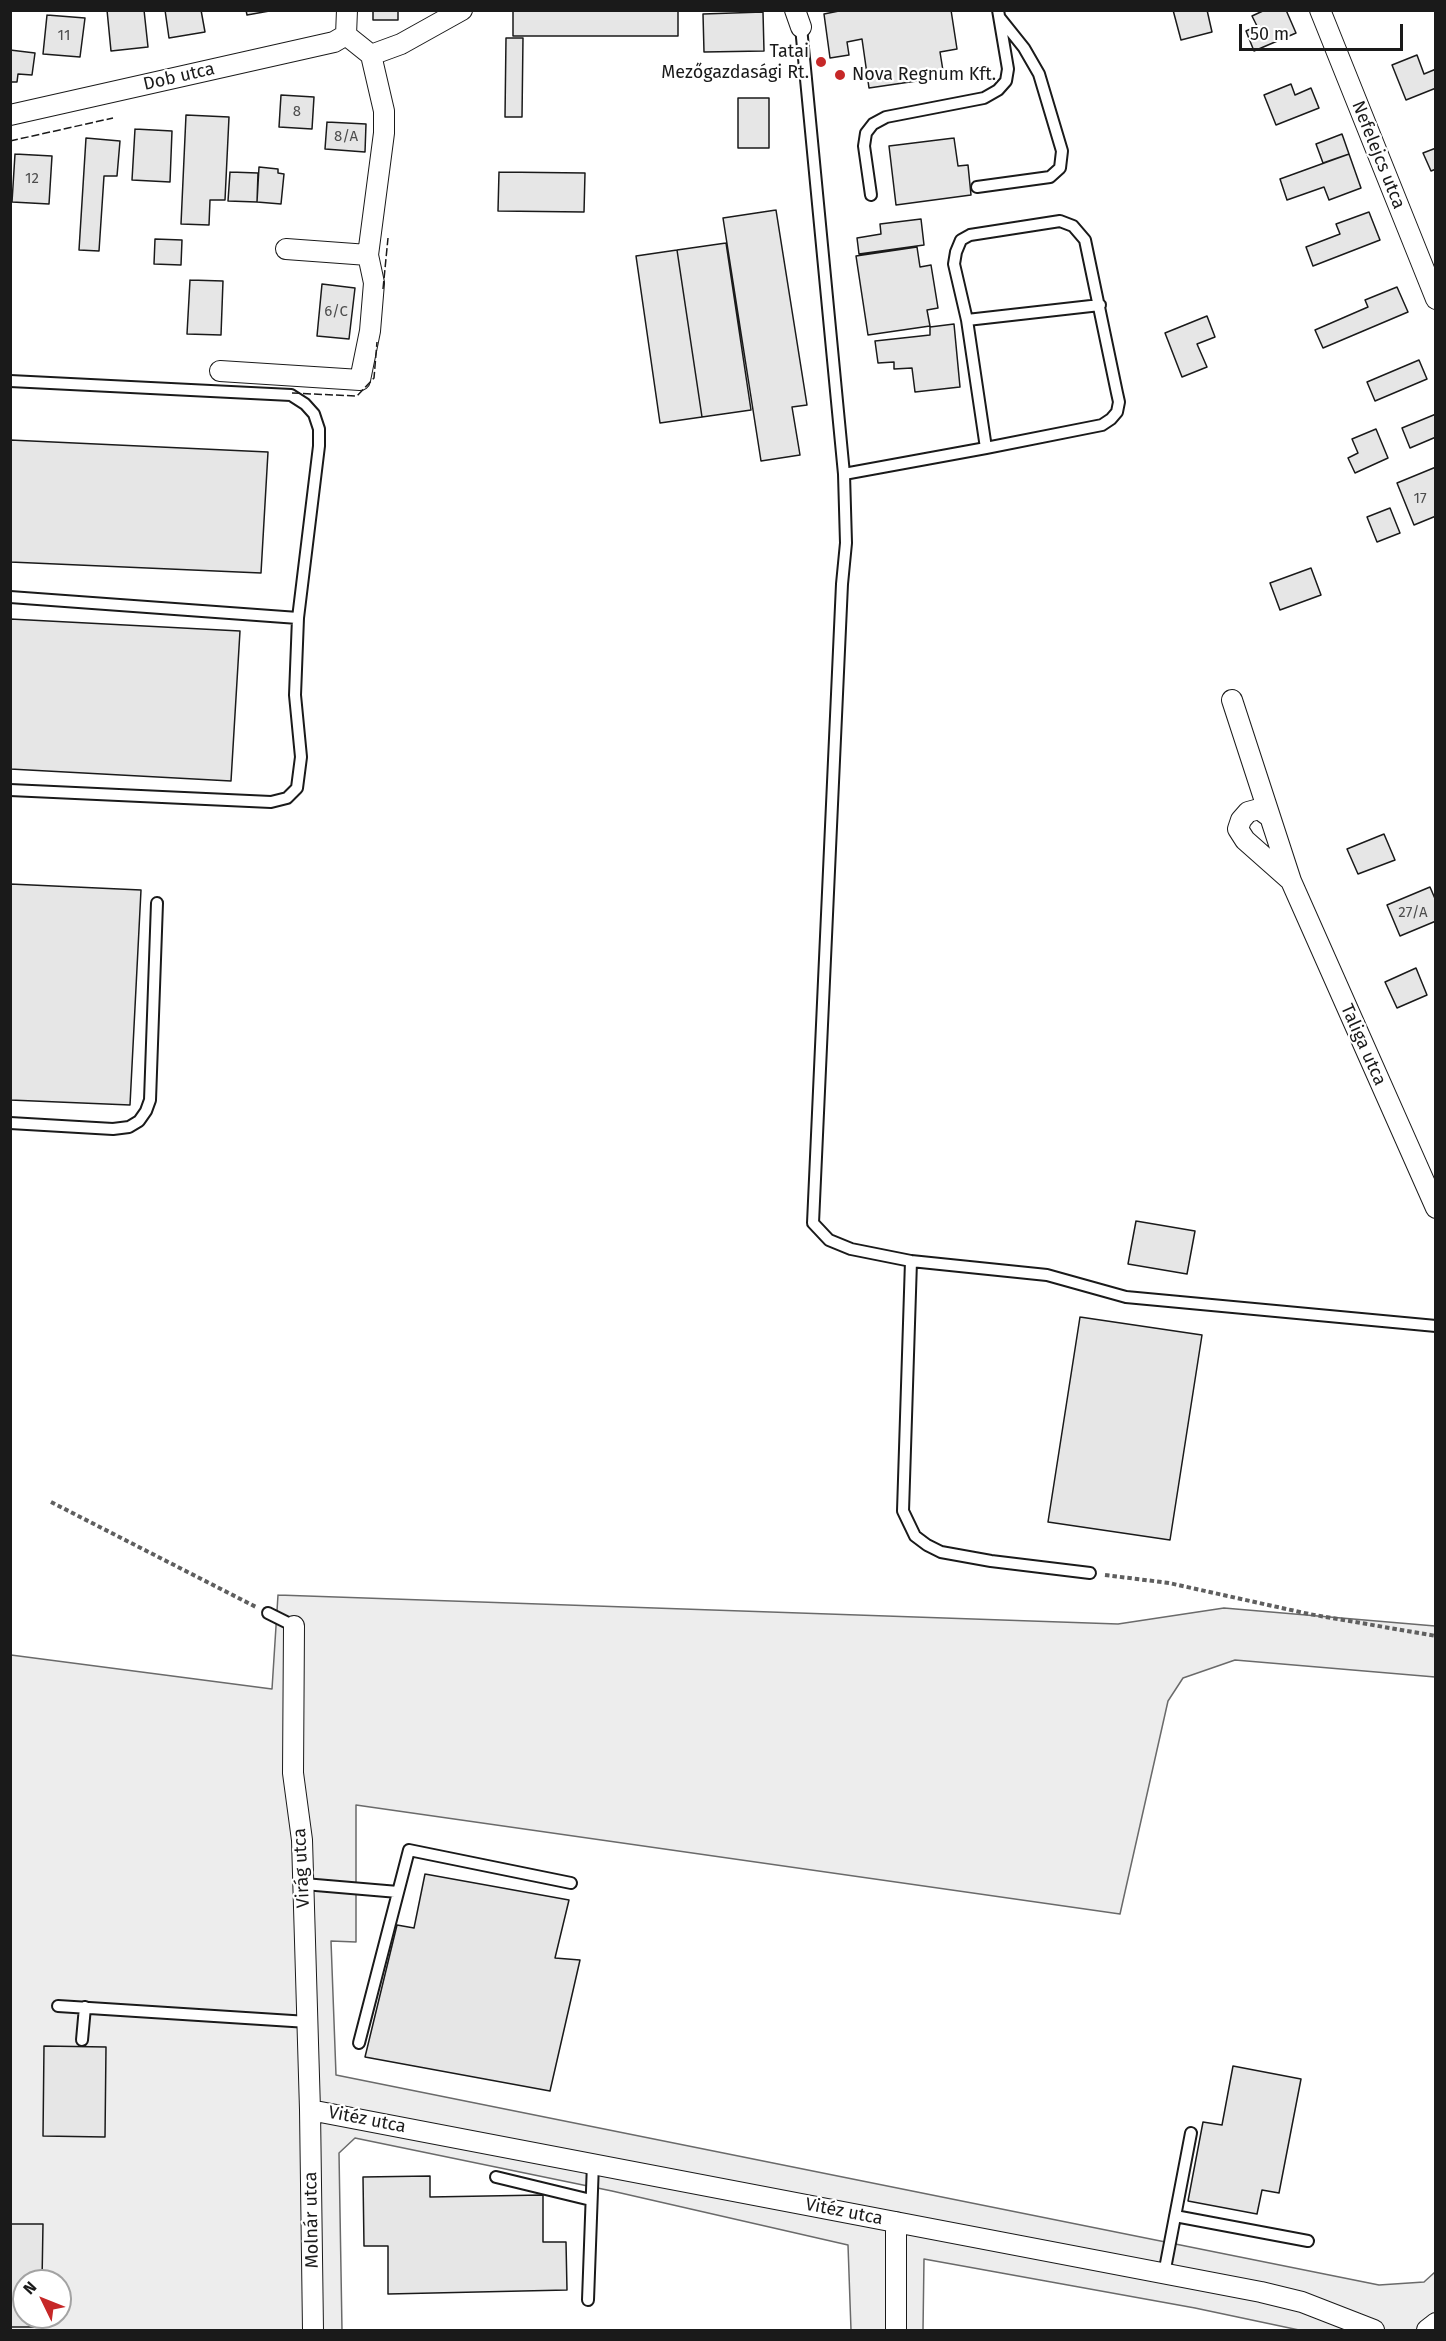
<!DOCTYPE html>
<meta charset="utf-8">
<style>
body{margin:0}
#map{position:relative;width:1446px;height:2341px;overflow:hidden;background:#fff;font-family:"Fira Sans",sans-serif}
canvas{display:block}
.frame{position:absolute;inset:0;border:12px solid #1a1a1a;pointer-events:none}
.north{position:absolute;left:12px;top:2269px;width:60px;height:60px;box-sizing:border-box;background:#fff;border:2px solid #a3a3a3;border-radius:50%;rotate:313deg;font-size:16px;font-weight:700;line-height:24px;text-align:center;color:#1a1a1a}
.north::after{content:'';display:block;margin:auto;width:21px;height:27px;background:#c62828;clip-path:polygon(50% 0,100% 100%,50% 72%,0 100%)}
.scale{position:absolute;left:1239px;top:24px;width:164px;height:27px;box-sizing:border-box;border:3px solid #1a1a1a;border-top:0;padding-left:8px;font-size:18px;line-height:21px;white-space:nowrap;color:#1a1a1a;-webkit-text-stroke:4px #fff;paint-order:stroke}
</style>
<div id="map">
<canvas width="1446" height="2341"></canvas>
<div class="frame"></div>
<div class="north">N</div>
<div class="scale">50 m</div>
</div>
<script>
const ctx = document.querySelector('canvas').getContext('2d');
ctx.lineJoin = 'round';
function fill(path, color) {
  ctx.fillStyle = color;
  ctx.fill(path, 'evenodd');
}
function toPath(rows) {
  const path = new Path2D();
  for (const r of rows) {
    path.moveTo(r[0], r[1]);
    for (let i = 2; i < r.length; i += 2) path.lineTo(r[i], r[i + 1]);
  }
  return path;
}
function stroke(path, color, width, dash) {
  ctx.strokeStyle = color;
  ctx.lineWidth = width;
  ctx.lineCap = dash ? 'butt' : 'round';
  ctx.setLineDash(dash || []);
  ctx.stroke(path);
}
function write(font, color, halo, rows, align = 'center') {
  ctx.font = font + ' "Fira Sans",sans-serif';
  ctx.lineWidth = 4.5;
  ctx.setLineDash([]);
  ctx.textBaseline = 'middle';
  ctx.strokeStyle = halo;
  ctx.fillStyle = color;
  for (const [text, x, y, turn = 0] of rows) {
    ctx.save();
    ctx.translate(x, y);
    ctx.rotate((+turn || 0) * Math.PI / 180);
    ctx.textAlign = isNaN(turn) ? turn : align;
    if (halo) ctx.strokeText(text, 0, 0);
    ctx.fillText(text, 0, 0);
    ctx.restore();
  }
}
const green = toPath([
 [278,1595,1118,1624,1224,1608,1435,1626,1435,1677,1235,1660,1183,1678,1168,1701,1120,1914,356,1805,356,1942,331,1941,336,2075,1379,2285,1424,2282,1435,2272,1435,2330,1299,2330,1195,2308,924,2259,923,2330,851,2330,848,2245,612,2191,355,2138,339,2153,342,2330,11,2330,11,1655,272,1689,278,1595],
 [24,2281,60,2281,60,2317,24,2317,24,2281]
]);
fill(green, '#ededed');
stroke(green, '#6a6a6a', 1.5);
const building = toPath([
 [107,10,144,10,148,47,111,51,107,10],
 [165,10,201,10,205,32,169,38,165,10],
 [246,10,275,10,247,15,246,10],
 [373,10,398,10,398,20,373,20,373,10],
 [513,10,678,10,678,36,513,36,513,10],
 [844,10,951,10,957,49,940,52,944,77,869,88,862,39,847,42,849,55,830,58,824,14,844,10],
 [1173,10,1207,10,1212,32,1181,40,1173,10],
 [1265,10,1286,10,1296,33,1254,51,1246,31,1257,26,1252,16,1265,10],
 [763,12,764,51,704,52,703,14,763,12],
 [47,15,85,18,80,57,43,54,47,15],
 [506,38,523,38,522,117,505,117,506,38],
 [10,50,35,53,32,75,18,74,17,82,10,82,10,50],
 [1417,55,1424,74,1436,69,1436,88,1406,100,1392,65,1417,55],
 [1291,84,1295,95,1311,88,1319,108,1276,125,1264,95,1291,84],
 [281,95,314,97,312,129,279,127,281,95],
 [738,98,769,98,769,148,738,148,738,98],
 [186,115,229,117,225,200,210,200,209,225,181,224,186,115],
 [327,122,366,124,365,152,325,149,327,122],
 [135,129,172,131,170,182,132,180,135,129],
 [1342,134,1349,154,1323,163,1316,144,1342,134],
 [86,138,120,141,117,176,104,176,99,251,79,250,86,138],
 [954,138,958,166,968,165,971,195,896,205,889,146,954,138],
 [1436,148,1436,169,1431,171,1423,153,1436,148],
 [15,154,52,156,49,204,12,202,15,154],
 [1349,154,1361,188,1329,200,1324,187,1287,200,1280,179,1349,154],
 [259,167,278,169,278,173,284,174,281,204,257,202,259,167],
 [230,172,258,173,257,202,228,201,230,172],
 [499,172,585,173,584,212,498,211,499,172],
 [776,210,807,405,792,407,800,455,761,461,723,218,776,210],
 [1369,212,1380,240,1313,266,1306,247,1340,234,1336,224,1369,212],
 [921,219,924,245,859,254,857,238,881,234,880,224,921,219],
 [155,239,182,240,181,265,154,264,155,239],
 [726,243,751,410,702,417,677,250,726,243],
 [917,247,920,267,931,265,938,308,927,310,930,326,868,335,856,256,917,247],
 [677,250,702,417,660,423,636,256,677,250],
 [190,280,223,281,221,335,187,334,190,280],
 [322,284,355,288,349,339,317,336,322,284],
 [1397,287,1408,312,1323,348,1315,330,1368,307,1365,300,1397,287],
 [1207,316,1215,337,1197,344,1207,367,1182,377,1165,333,1207,316],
 [954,324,960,387,915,392,912,368,894,369,894,362,878,363,875,341,930,335,930,327,954,324],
 [1419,360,1427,379,1375,401,1367,382,1419,360],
 [1436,414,1436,437,1410,448,1402,428,1436,414],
 [1376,429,1388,458,1355,473,1348,458,1358,453,1352,439,1376,429],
 [10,440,268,452,261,573,10,562,10,440],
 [1436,467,1436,516,1414,525,1397,483,1436,467],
 [1390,508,1400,533,1377,542,1367,517,1390,508],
 [1311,568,1321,595,1280,610,1270,583,1311,568],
 [10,619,240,631,231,781,10,769,10,619],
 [1384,834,1395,860,1358,874,1347,849,1384,834],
 [10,884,141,890,130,1105,10,1100,10,884],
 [1430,887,1436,901,1436,921,1400,936,1387,905,1430,887],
 [1416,968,1427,995,1397,1008,1385,982,1416,968],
 [1136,1221,1195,1231,1187,1274,1128,1264,1136,1221],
 [1080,1317,1202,1335,1170,1540,1048,1522,1080,1317],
 [425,1874,569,1900,555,1958,580,1960,550,2091,365,2057,397,1925,414,1928,425,1874],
 [44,2046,106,2047,105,2137,43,2136,44,2046],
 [1233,2066,1301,2079,1279,2193,1262,2190,1257,2214,1188,2201,1203,2122,1222,2125,1233,2066],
 [430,2176,430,2197,543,2195,543,2242,566,2242,567,2290,388,2294,388,2246,364,2246,363,2177,430,2176],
 [10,2224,43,2224,42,2281,24,2281,24,2317,41,2317,41,2327,10,2327,10,2224]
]);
fill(building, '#e6e6e6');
stroke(building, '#1a1a1a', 1.5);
const service = toPath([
 [801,27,844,474,846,543,842,584,813,1223,829,1240,851,1249,911,1261,1047,1275,1126,1297,1436,1326],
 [977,187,1050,177,1060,168,1062,151,1039,74,1024,48,1000,18],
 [871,195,864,146,866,133,873,124,886,117,984,98,998,90,1006,81,1008,69,998,10],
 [967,320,1100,305],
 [10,381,291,395,305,404,314,414,319,429,319,446,298,618,295,695,301,757,297,788,287,798,271,802,10,790],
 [844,474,986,448,1102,425,1111,419,1117,412,1119,402,1117,393,1085,240,1073,226,1060,221,970,235,961,240,956,252,954,264,967,320,986,448],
 [10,597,298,618],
 [10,1123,113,1129,129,1127,139,1121,146,1111,150,1100,157,903],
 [911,1261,903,1511,915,1536,927,1545,941,1552,991,1561,1090,1573],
 [268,1613,294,1626],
 [304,1884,398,1892],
 [58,2006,308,2022],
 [82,2040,85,2007],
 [359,2043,409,1850,571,1883],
 [496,2177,591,2200],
 [1175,2216,1308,2241],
 [1164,2274,1191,2133],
 [588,2300,593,2163]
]);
const minor = toPath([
 [795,10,801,27],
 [1320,10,1436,299],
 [371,55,401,44,462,10],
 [10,115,334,42,346,35,347,10],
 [286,249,368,255],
 [220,371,360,380,370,331,374,283,368,255,384,133,384,111,371,55,346,35],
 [1232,700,1291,881,1436,1208],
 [1270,817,1259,809,1248,812,1241,820,1238,829,1245,840,1289,879],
 [294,1626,293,1773,302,1840,310,2110,313,2330],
 [310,2110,1261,2292,1302,2302,1374,2330],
 [896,2222,896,2330],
 [1427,2330,1436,2323]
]);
stroke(service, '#1a1a1a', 14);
stroke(minor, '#1a1a1a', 22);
stroke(toPath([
 [51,1502,256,1607],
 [1105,1575,1169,1583,1309,1614,1436,1636]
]), '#5f5f5f', 4, [4.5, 3]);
stroke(service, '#fff', 10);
stroke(minor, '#fff', 20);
stroke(toPath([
 [10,141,113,118],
 [383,289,388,238],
 [292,393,357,396,374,378,377,342]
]), '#1a1a1a', 1.5, [8, 3]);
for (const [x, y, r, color] of [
 [821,62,6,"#c62828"],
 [840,75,6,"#c62828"]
]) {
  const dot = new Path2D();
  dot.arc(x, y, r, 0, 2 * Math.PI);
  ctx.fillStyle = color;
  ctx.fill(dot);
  stroke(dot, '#fff', 2);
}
write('15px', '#4d4d4d', null, [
 ["11",64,36],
 ["8",297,112],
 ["8/A",346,137],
 ["12",32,179],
 ["6/C",336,312],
 ["17",1420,499],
 ["27/A",1413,913]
]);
write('18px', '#1a1a1a', '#fff', [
 ["Tatai",809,52],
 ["Mezőgazdasági Rt.",809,73],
 ["Nova Regnum Kft.",852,75,"left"]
], 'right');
write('18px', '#1a1a1a', '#fff', [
 ["Dob utca",179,77,-13],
 ["Nefelejcs utca",1378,155,68],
 ["Taliga utca",1363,1045,66],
 ["Virág utca",302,1868,-93],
 ["Vitéz utca",367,2120,11],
 ["Vitéz utca",844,2212,11],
 ["Molnár utca",312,2220,-91]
]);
</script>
